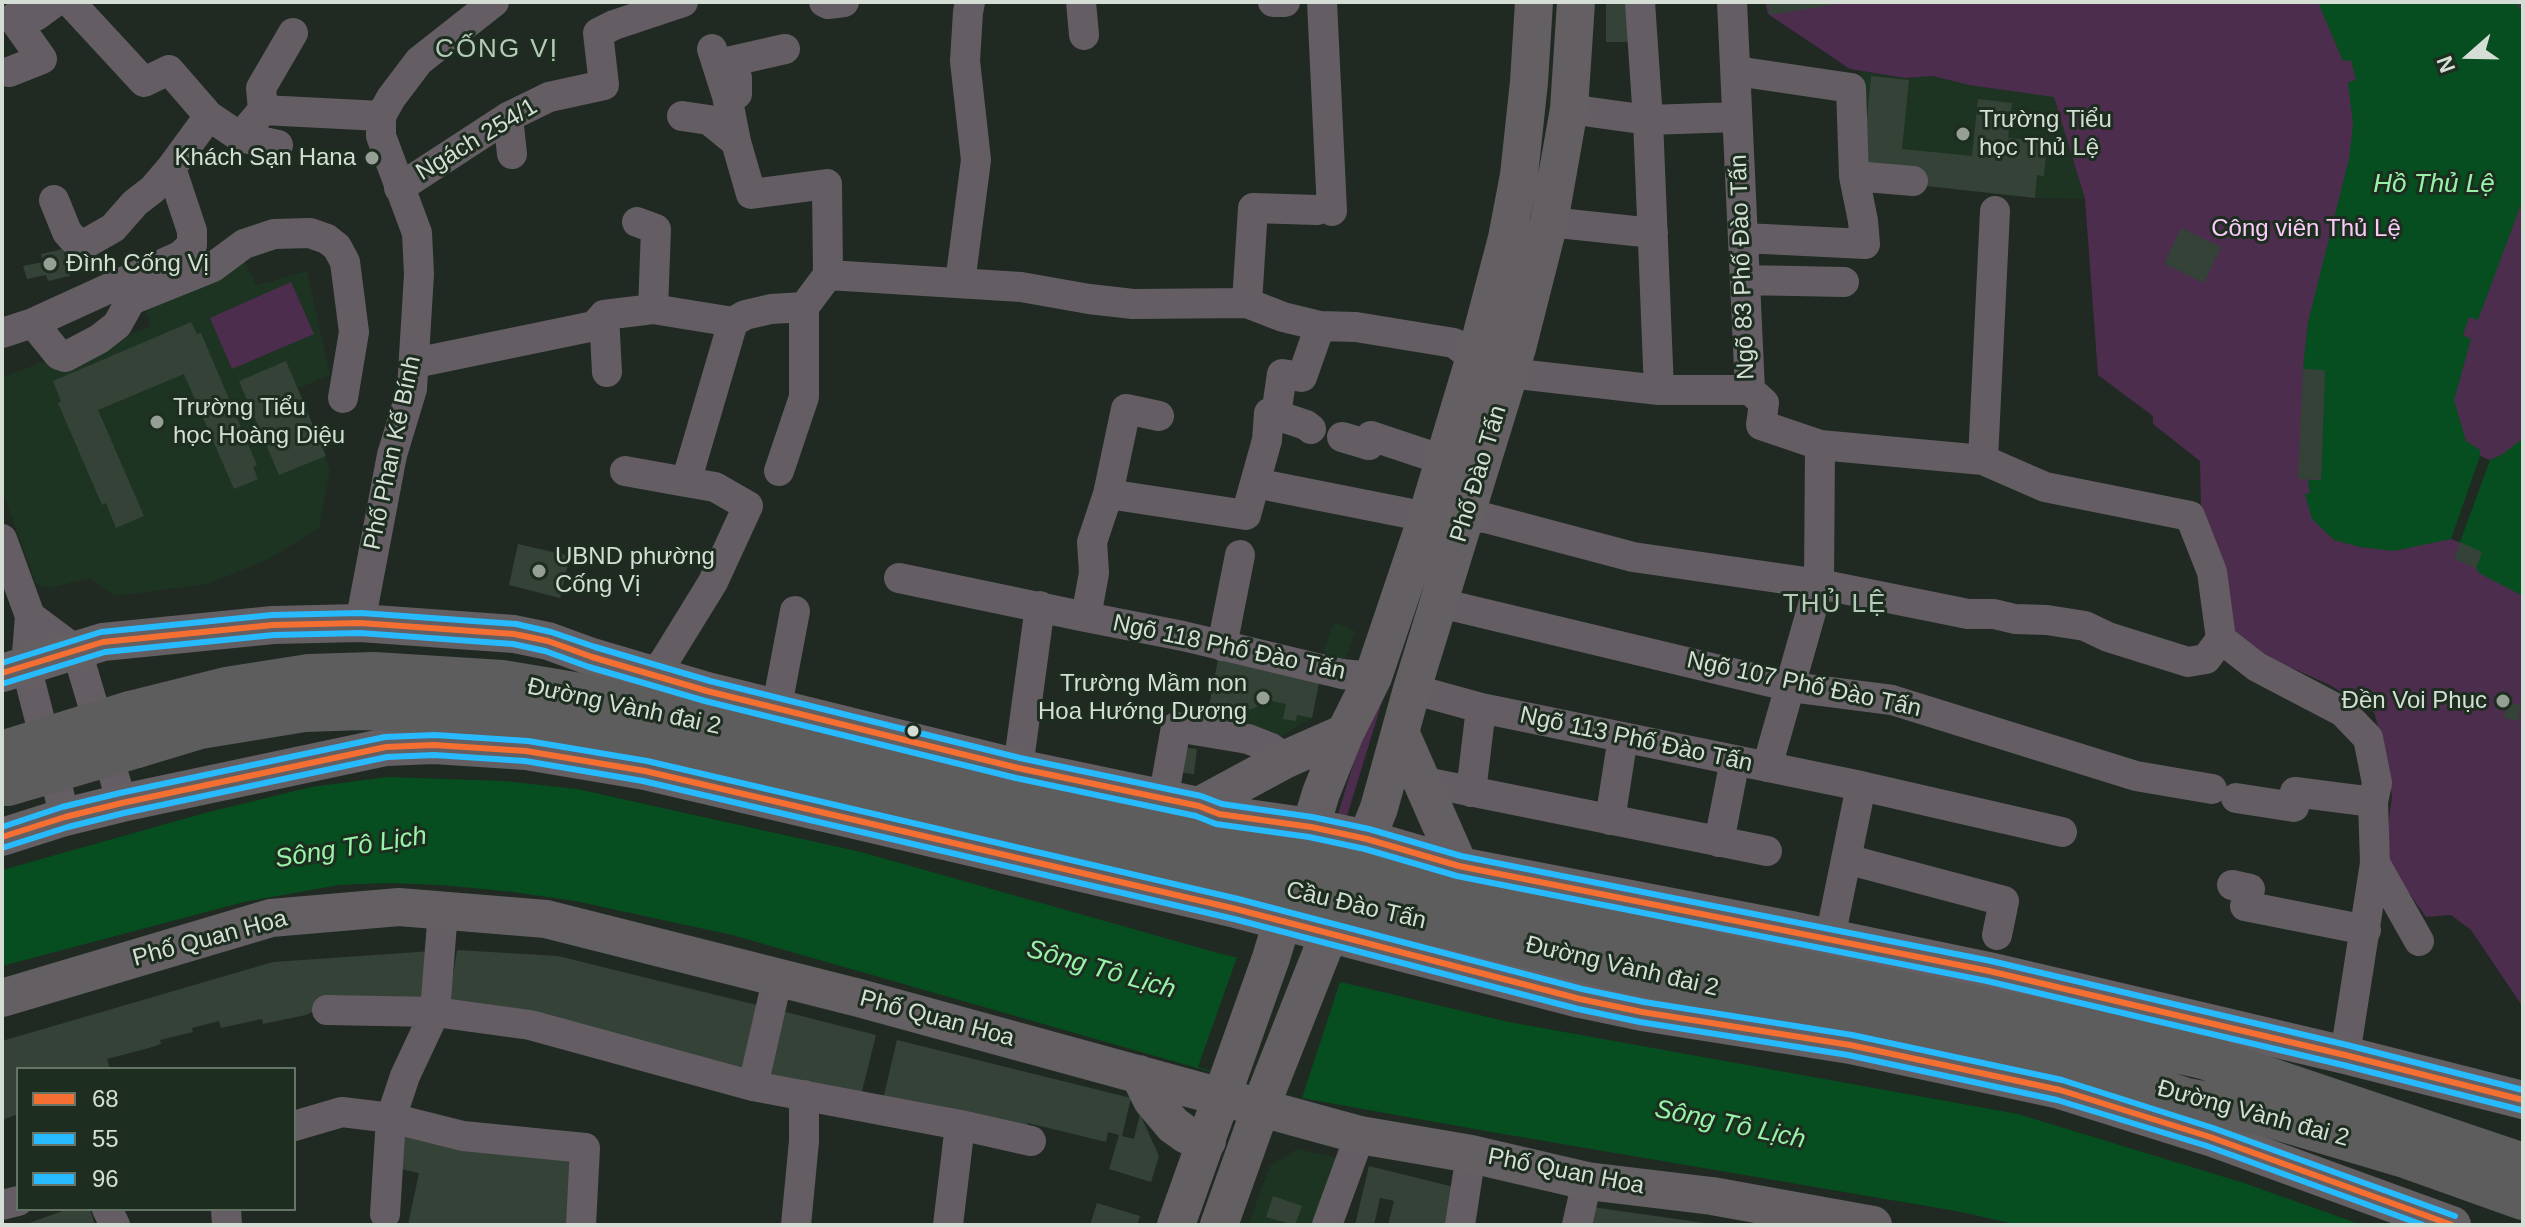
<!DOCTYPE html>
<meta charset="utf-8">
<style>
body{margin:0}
#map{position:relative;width:2525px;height:1227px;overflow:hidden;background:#202a22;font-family:Helvetica,sans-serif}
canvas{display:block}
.frame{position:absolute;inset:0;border:4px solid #d4ded5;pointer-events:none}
.legend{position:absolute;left:16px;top:1067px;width:280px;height:144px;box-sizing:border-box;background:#1d2d1f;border:2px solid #667468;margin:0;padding:10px 14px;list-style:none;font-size:24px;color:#d4ded5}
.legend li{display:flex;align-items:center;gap:16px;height:40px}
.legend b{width:40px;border:2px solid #667468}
.north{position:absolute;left:2429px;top:16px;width:80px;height:80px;-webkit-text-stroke:6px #1d2d1f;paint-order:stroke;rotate:250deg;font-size:22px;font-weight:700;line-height:32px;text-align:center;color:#d4ded5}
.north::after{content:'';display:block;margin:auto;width:28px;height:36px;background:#d4ded5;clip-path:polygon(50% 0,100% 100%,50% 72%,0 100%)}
</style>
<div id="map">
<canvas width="2525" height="1227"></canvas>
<div class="frame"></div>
<ul class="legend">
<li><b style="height:10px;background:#f46f31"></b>68</li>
<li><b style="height:10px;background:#27baff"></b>55</li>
<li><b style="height:10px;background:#27baff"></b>96</li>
</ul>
<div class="north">N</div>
</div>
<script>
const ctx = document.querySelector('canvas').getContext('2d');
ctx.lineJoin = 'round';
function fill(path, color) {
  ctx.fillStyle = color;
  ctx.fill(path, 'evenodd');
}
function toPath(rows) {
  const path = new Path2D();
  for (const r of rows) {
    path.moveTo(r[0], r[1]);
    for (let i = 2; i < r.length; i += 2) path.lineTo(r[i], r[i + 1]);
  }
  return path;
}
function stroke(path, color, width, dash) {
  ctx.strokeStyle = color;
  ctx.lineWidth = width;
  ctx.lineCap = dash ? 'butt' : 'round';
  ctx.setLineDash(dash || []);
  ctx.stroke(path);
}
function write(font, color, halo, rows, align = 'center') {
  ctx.font = font + ' Helvetica,sans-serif';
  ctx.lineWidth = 6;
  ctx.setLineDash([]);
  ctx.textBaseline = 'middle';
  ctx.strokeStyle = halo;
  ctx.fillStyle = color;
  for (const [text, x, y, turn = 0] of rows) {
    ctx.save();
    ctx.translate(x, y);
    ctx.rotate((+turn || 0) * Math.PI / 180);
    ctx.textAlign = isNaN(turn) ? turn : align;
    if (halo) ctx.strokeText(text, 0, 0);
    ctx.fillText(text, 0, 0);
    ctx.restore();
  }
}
fill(toPath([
 [1861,71,1905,78,1933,76,1969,85,2054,96,2085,199,2035,198,1918,185,1862,171],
 [244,260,256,285,307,271,330,375,297,389,330,469,319,528,267,560,208,584,115,596,90,578,50,588,36,584,2,490,2,378,52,358,56,367,151,326,144,303],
 [1334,622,1355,631,1344,666,1322,657],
 [1218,659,1320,678,1312,718,1270,743,1238,733],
 [1297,1149,1347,1160,1323,1225,1248,1225,1270,1166]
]), '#1e3422');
fill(toPath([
 [1765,2,2523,2,2523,1007,2471,930,2451,915,2426,917,2384,857,2392,796,2386,755,2374,712,2330,685,2292,668,2264,661,2230,632,2201,510,2200,461,2153,424,2153,416,2098,375,2085,199,2054,97,1969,85,1933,76,1905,78,1850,69,1768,14],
 [291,282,314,334,232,369,210,318],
 [1461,411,1470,415,1347,816,1338,814]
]), '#4c2d4d');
fill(toPath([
 [2318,2,2517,2,2523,15,2523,199,2478,320,2469,317,2463,335,2471,339,2454,400,2466,441,2480,450,2480,456,2490,460,2503,454,2523,438,2523,596,2479,573,2476,568,2482,552,2451,539,2394,551,2360,547,2334,540,2312,519,2305,494,2310,493,2308,480,2321,480,2325,371,2303,369,2308,322,2349,159,2353,124,2348,82,2356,80,2351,60,2343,61],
 [388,777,504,781,577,789,861,852,1218,953,1509,1022,2018,1114,2244,1183,2362,1225,2019,1225,1956,1211,1474,1129,1302,1098,732,935,575,901,513,892,441,885,387,883,339,885,244,902,2,966,2,870,205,813,311,787]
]), '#064d1f');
fill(toPath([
 [2480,456,2490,460,2460,542,2451,539],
 [1237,957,1340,982,1302,1098,1198,1067]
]), '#202a22');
fill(toPath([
 [1606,2,1628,2,1628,42,1606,42],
 [1767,2,1838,2,1838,4,1770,15],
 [1871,76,1909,80,1902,149,1972,156,1978,99,2012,103,2008,138,2047,142,2044,176,2037,175,2035,198,1917,185,1862,171],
 [2181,228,2221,247,2204,283,2164,264],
 [63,249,70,276,48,281,46,275,27,279,23,266,43,262,41,254],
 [191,322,197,334,201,333,257,465,253,467,258,479,234,489,184,374,98,410,144,516,116,528,106,503,102,505,58,403,61,401,53,381],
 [286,361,326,456,279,475,239,381],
 [2303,369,2325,370,2321,480,2298,479],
 [2460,542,2482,552,2476,568,2454,559],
 [518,544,570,556,560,598,509,585],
 [1218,659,1320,678,1312,718,1297,715,1296,721,1283,719,1286,704,1263,699,1260,705,1252,709,1242,711,1238,733,1205,727],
 [2507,702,2521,705,2518,721,2504,718],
 [1184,704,1206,709,1201,727,1180,722],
 [1179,747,1197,749,1194,774,1176,772],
 [457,950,558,956,769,1008,750,1083,448,1007],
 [432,951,429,1009,322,1007,306,1015,263,1024,262,1019,221,1028,219,1021,192,1028,193,1032,160,1040,161,1044,149,1048,107,1059,110,1069,18,1069,18,1114,2,1120,2,1041,273,962],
 [774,1009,876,1035,859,1103,757,1078],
 [897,1040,1131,1098,1122,1136,1134,1139,1140,1114,1159,1156,1151,1182,1109,1169,1119,1135,1108,1132,1106,1142,1028,1123,1025,1135,883,1099],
 [405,1127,584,1154,578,1225,408,1225,419,1173,396,1168],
 [1369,1166,1462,1189,1453,1225,1388,1225,1394,1201,1380,1198,1374,1225,1355,1225],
 [1273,1196,1302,1206,1295,1225,1266,1217],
 [1097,1203,1140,1216,1137,1225,1090,1225],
 [1592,1207,1705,1223,1705,1225,1587,1225],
 [68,1209,90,1209,95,1225,24,1225]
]), '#354238');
stroke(toPath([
 [70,2,144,82,169,70,209,116],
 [824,2,828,4,844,2],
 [1081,2,1084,35],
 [1273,2,1285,2],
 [1322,2,1332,211],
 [1640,2,1648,120,1659,390],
 [1736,71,1851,88,1854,176,1863,221,1865,244,1744,238],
 [9,72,42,59,13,18,36,16,55,2],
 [737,94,737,78,732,61,785,49],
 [1569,109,1648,120,1737,117],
 [263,110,261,88,293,33],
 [682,116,709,120,736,142],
 [508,117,512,154],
 [240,137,278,145],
 [1854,176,1913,181],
 [399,188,508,117,549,97,604,85,598,33,614,25,683,2],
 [54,200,67,232,74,240,85,244,113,228,135,203,153,189,171,168],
 [637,222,656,229,653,309],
 [1549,222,1653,233],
 [828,275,1021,287,1089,299,1133,304,1247,303,1283,317,1320,326,1356,327,1454,343,1474,358],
 [1745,280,1844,282],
 [960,283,976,160,965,61,968,12,970,2],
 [1247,303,1253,208,1317,210],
 [604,315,653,309,733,322,745,315,771,309,804,307,828,275,827,184,751,194,736,142,727,96,712,49],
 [604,315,607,372],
 [33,323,59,355,65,357,99,339,117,325,131,300,213,267,244,244,274,234,310,233,327,239,337,247,345,262,354,332,343,398],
 [2,333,33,323,180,256,192,245,192,231,171,168,209,116,240,137,263,110,381,116],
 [415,363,594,326,604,315],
 [1509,373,1659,390,1750,390,1732,2],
 [1750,390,1764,403,1761,425,1820,445,1983,460,2045,487,2190,516,2212,572,2221,639],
 [1276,415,1306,425,1311,429],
 [1342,437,1369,445,1371,436,1443,460],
 [1983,460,1995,211],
 [625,471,686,482],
 [779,471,804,397,804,307],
 [1255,483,1427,517],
 [1108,494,1246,515,1267,440,1269,413,1276,415,1282,374,1302,377,1320,326],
 [1466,517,1486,518,1633,557,1819,584,1968,614,1994,614,2015,619,2047,620,2085,626,2108,637,2188,662,2206,659,2221,639],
 [2,539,30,616,26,666,65,817],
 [899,578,1086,617,1094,573,1092,542,1108,494,1126,409,1159,416],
 [1440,603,1791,687,1892,700,2136,776,2212,789],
 [30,616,77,651,122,803],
 [1086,617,1183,636,1342,674,1373,677],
 [360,623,392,455,412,389,419,274,417,233,381,136,381,116,391,98,419,61,494,2],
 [2221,639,2257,667,2343,712,2368,738,2377,783,2373,802,2375,863,2345,1055],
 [1222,646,1240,555],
 [653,675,665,660,713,582,748,506,715,487,686,482,733,322],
 [1412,689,1481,708,1861,786],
 [777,706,795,611],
 [1767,767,1819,584,1820,445],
 [1018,768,1040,606],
 [1420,781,1767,851],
 [1471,792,1481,708],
 [1159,798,1166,783,1176,727,1248,739,1271,748,1286,759],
 [2236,798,2294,807,2295,792,2373,802],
 [1610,820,1623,737],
 [1719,842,1735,760],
 [1846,859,2004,901,1997,935],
 [2375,863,2419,941],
 [2232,885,2250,889,2245,906,2366,930],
 [1830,938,1861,786,2062,832],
 [327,1010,435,1012,530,1025,753,1086,960,1125,1031,1141],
 [753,1086,778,976],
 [294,1126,342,1112,391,1118,463,1136,585,1148,581,1225],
 [2,1205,18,1201],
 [107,1209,115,1225],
 [226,1209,227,1225],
 [385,1214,391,1118,405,1076,435,1012,443,911],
 [796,1225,804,1141,804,1095],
 [948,1225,960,1125],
 [1327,1225,1360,1135],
 [1460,1225,1471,1154],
 [1577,1225,1587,1181]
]), '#645e64', 30);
stroke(toPath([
 [2,673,103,642,273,625,360,623,514,634,548,641,592,657,707,691,1018,768,1199,806,1219,814,1311,827,1367,839,1459,866,1791,930,1989,971,2345,1055,2523,1100],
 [1400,732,1459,866],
 [1199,806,1286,759,1345,733],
 [2,837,65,817,122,803,386,747,434,745,526,751,645,771,1236,909,1580,999,1642,1012,1850,1045,2060,1090,2210,1137,2452,1225],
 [1358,861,1379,808,1412,689,1517,348,1549,222,1569,109,1576,2],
 [2,998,271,918,399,907,546,919,859,998,1360,1135,1471,1154,1587,1181,1712,1196,1873,1225],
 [1139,1074,1152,1100,1173,1125,1187,1135,1207,1141],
 [1176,1225,1271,958,1321,793,1345,733,1373,677,1427,517,1481,337,1507,238,1519,175,1529,82,1534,2],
 [1219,1225,1268,1088,1338,911]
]), '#635f63', 38);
stroke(toPath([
 [130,713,226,689,309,676,374,674,502,682,592,697,826,752,1112,816],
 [137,746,200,727,304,710,365,708,500,716,630,740,1108,851],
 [1469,897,1737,960,2076,1028,2203,1057,2523,1165],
 [1464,930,1618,969,1965,1040,2131,1082,2186,1100,2267,1115,2408,1157,2523,1198]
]), '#5e5d5e', 44);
stroke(toPath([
 [2,753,130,713],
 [8,784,137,746],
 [1112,816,1469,897],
 [1108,851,1464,930]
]), '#5e5d5e', 44);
stroke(toPath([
 [2,673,103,642,273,625,360,623,514,634,548,641,592,657,707,691,1018,768,1199,806,1219,814,1311,827,1367,839,1459,866,1989,971,2345,1055,2523,1100],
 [2,837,65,817,122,803,386,747,434,745,526,751,645,771,1236,909,1580,999,1642,1012,1850,1045,2060,1090,2210,1137,2452,1225]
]), '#f46f31', 6);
stroke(toPath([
 [5,683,105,652,274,635,360,633,513,644,545,651,589,667,705,701,1016,778,1196,816,1216,824,1309,837,1365,849,1457,876,1987,981,2343,1065,2521,1110],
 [5,847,68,827,124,813,387,757,434,755,525,761,643,781,1234,919,1578,1009,1640,1022,1848,1055,2057,1100,2207,1146,2423,1225]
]), '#27baff', 6);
stroke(toPath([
 [2,663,101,632,272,615,361,613,516,624,551,632,595,647,710,681,1020,758,1201,796,1222,804,1312,817,1369,829,1461,856,1991,961,2347,1045,2523,1090],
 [2,827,62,807,120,793,385,737,435,735,528,741,647,761,1238,899,1582,989,1644,1002,1852,1035,2062,1080,2213,1128,2455,1216]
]), '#27baff', 6);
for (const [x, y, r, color] of [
 [1963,134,8,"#959f96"],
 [372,158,8,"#959f96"],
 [50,264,8,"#959f96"],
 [157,422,8,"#959f96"],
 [539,571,8,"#959f96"],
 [1263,698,8,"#959f96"],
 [2503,701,8,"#959f96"],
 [913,731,7,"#d4ded5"]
]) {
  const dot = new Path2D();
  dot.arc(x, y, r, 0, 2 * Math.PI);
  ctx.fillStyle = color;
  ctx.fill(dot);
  stroke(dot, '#1d2d1f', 3);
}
write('24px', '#d4ded5', '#1d2d1f', [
 ["Trường Tiểu",1979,120],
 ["học Thủ Lệ",1979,148],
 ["Khách Sạn Hana",356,158,"right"],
 ["Đình Cống Vị",66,264],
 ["Trường Tiểu",173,408],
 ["học Hoàng Diệu",173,436],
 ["UBND phường",555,557],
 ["Cống Vị",555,585],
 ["Trường Mầm non",1247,684,"right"],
 ["Hoa Hướng Dương",1247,712,"right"],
 ["Đền Voi Phục",2487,701,"right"]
], 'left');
write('24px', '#d4ded5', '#1d2d1f', [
 ["Ngách 254/1",477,140,-31],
 ["Ngõ 83 Phố Đào Tấn",1743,267,-92],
 ["Phố Phan Kế Bính",393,453,-78],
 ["Phố Đào Tấn",1479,474,-73],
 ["Ngõ 118 Phố Đào Tấn",1229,648,12],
 ["Ngõ 107 Phố Đào Tấn",1804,685,12],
 ["Đường Vành đai 2",624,707,12],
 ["Ngõ 113 Phố Đào Tấn",1636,740,12],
 ["Cầu Đào Tấn",1356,906,13],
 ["Phố Quan Hoa",210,939,-15],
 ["Đường Vành đai 2",1622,967,13],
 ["Phố Quan Hoa",937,1019,15],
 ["Đường Vành đai 2",2253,1114,15],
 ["Phố Quan Hoa",1566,1172,11]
]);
write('24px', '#fbcbfa', '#1d2d1f', [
 ["Công viên Thủ Lệ",2306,229]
]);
ctx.letterSpacing = '2px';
write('26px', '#b5cab8', '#1d2d1f', [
 ["CỐNG VỊ",497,50],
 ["THỦ LỆ",1835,605]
]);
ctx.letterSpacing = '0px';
write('italic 26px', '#98f3a8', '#1d2d1f', [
 ["Hồ Thủ Lệ",2434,185],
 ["Sông Tô Lịch",351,848,-9],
 ["Sông Tô Lịch",1101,970,16],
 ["Sông Tô Lịch",1730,1125,12]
]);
</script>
